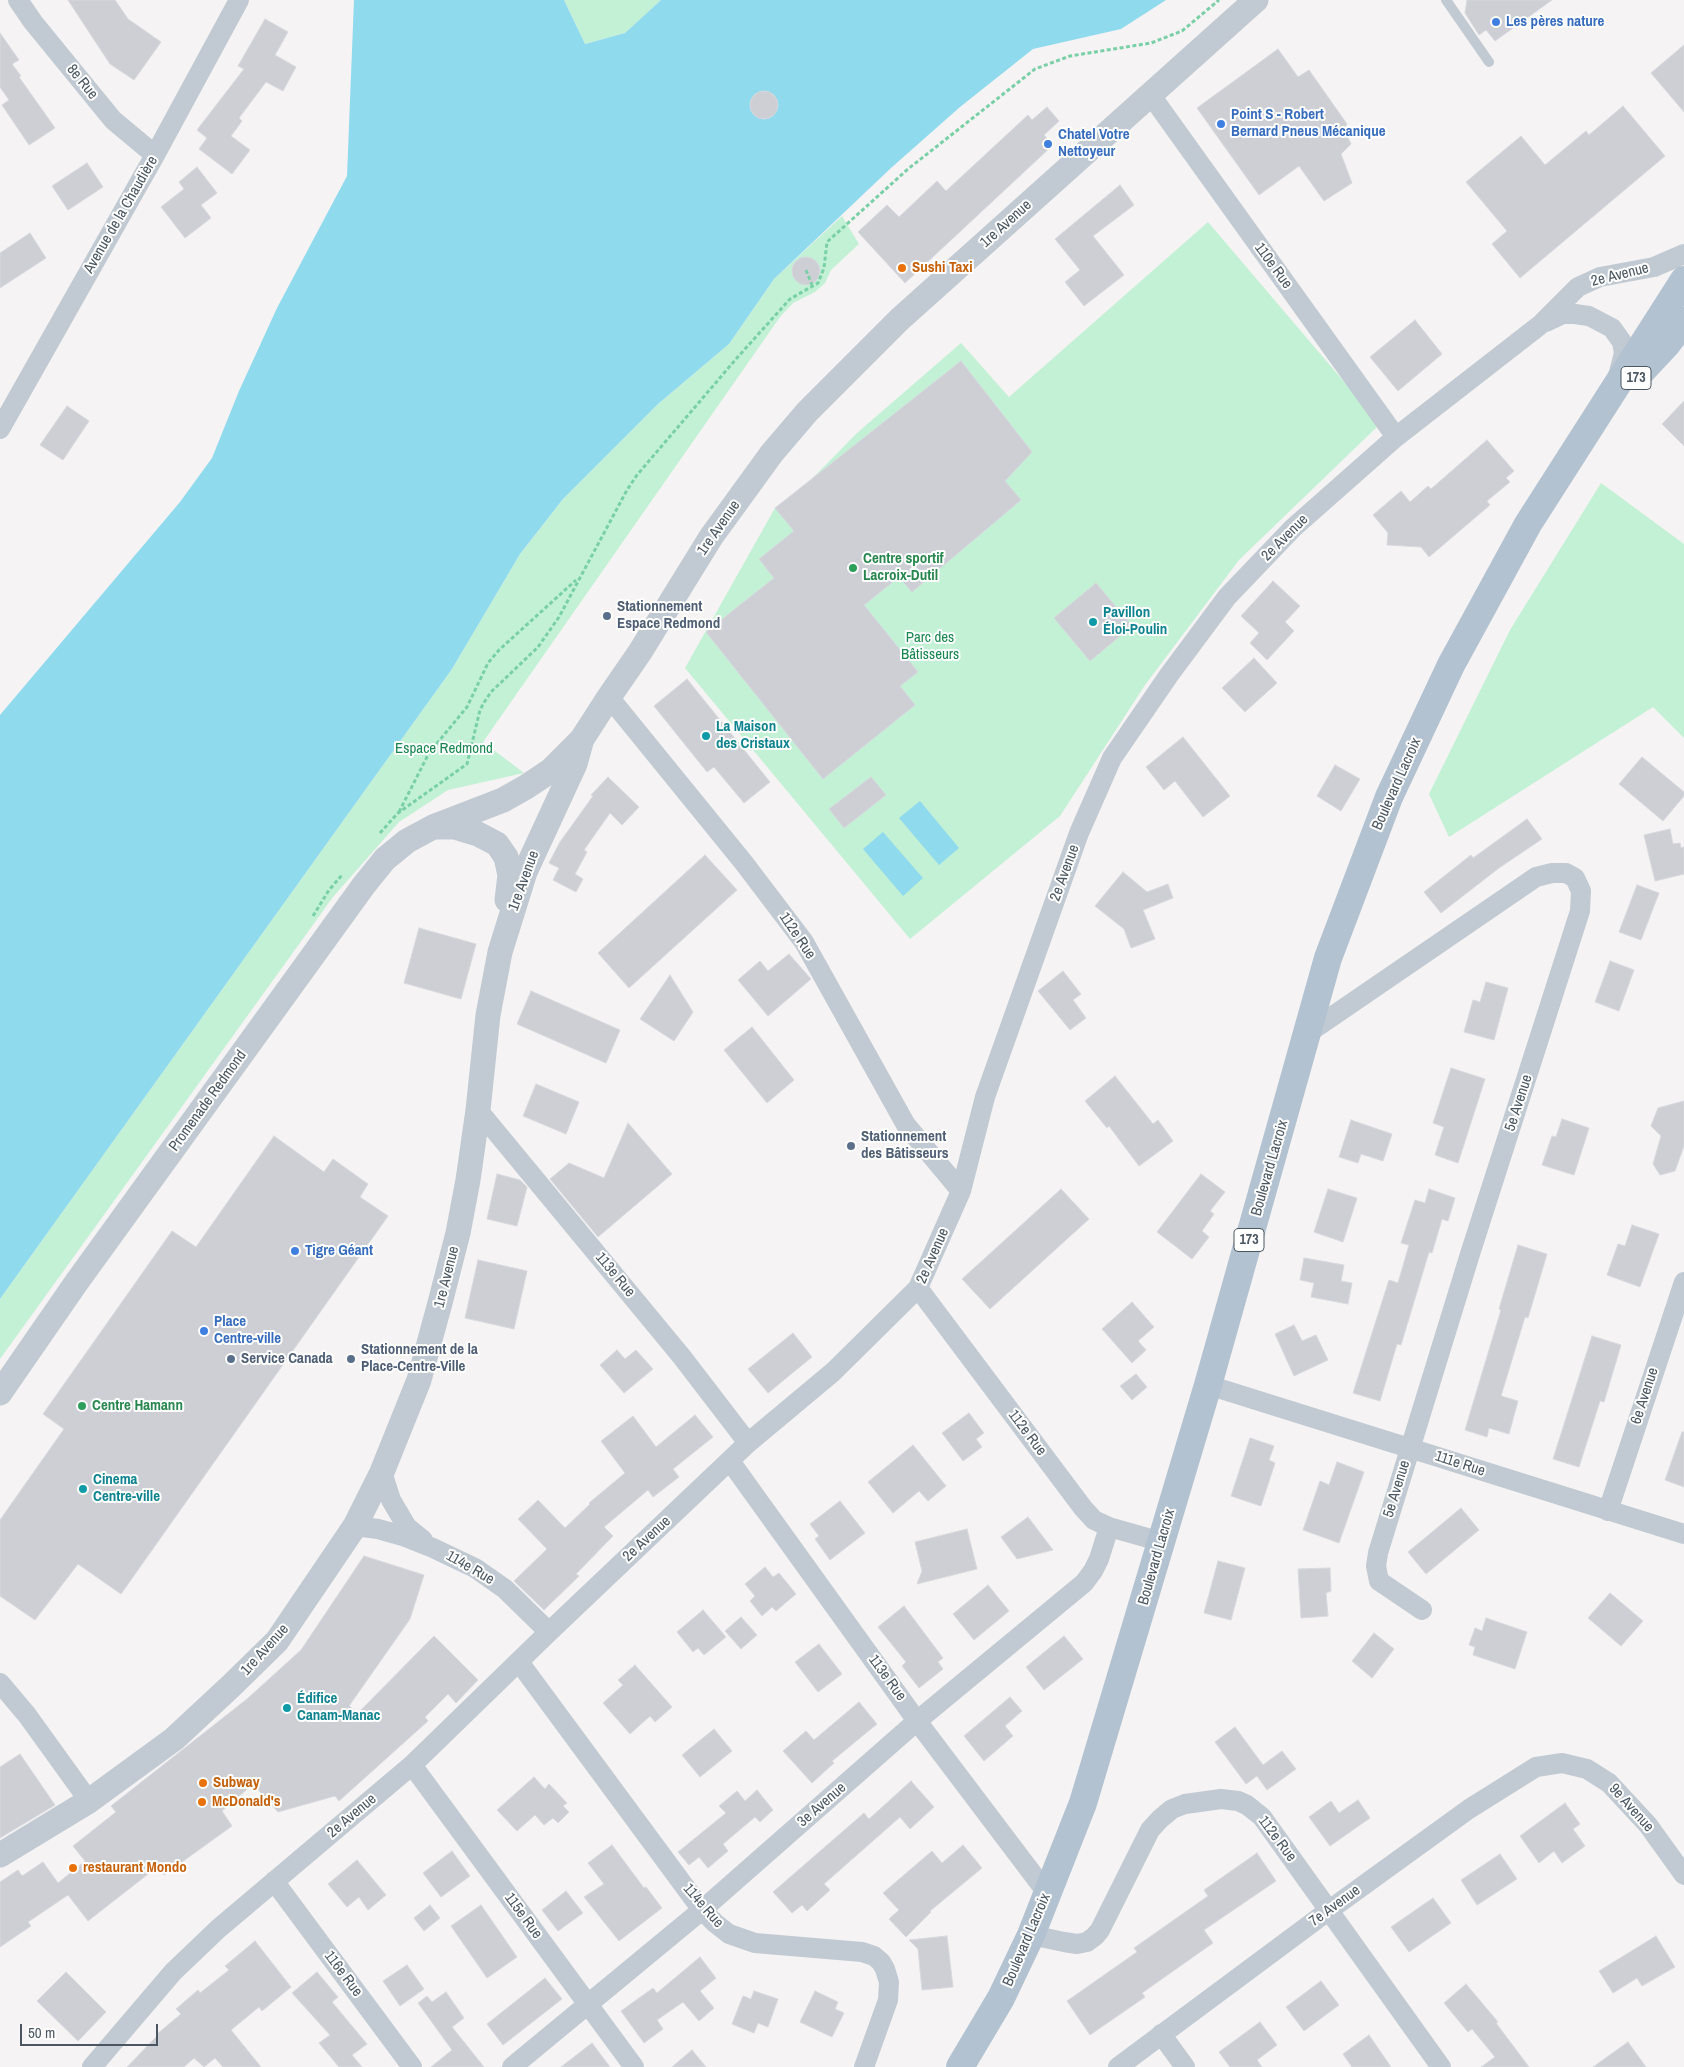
<!DOCTYPE html>
<meta charset="utf-8">
<style>
body{margin:0}
#map{position:relative;width:1684px;height:2067px;overflow:hidden;background:#f5f3f3;font-family:"Archivo Narrow",sans-serif}
canvas{display:block}
.scale{position:absolute;left:20px;top:2024px;width:138px;height:22px;box-sizing:border-box;border:2px solid #4a5661;border-top:0;padding-left:6px;font-size:15px;line-height:18px;white-space:nowrap;color:#4a5661;-webkit-text-stroke:4px #fff;paint-order:stroke}
</style>
<div id="map">
<canvas width="1684" height="2067"></canvas>
<div class="scale">50 m</div>
</div>
<script>
const ctx = document.querySelector('canvas').getContext('2d');
ctx.lineJoin = 'round';
function fill(path, color) {
  ctx.fillStyle = color;
  ctx.fill(path, 'evenodd');
}
function toPath(rows) {
  const path = new Path2D();
  for (const r of rows) {
    if (r.length === 3) {
      path.moveTo(r[0] + r[2], r[1]);
      path.arc(r[0], r[1], r[2], 0, 2 * Math.PI);
      continue;
    }
    path.moveTo(r[0], r[1]);
    for (let i = 2; i < r.length; i += 2) path.lineTo(r[i], r[i + 1]);
  }
  return path;
}
function stroke(path, color, width, dash) {
  ctx.strokeStyle = color;
  ctx.lineWidth = width;
  ctx.lineCap = dash ? 'butt' : 'round';
  ctx.setLineDash(dash || []);
  ctx.stroke(path);
}
function write(font, color, halo, rows, align = 'center') {
  ctx.font = font + ' "Archivo Narrow",sans-serif';
  ctx.lineWidth = 4;
  ctx.setLineDash([]);
  ctx.textBaseline = 'middle';
  ctx.strokeStyle = halo;
  ctx.fillStyle = color;
  for (const [text, x, y, turn = 0] of rows) {
    ctx.save();
    ctx.translate(x, y);
    ctx.rotate((+turn || 0) * Math.PI / 180);
    ctx.textAlign = isNaN(turn) ? turn : align;
    if (halo) ctx.strokeText(text, 0, 0);
    ctx.fillText(text, 0, 0);
    ctx.restore();
  }
}
fill(toPath([
 [564,0,661,0,625,33,585,44],
 [842,216,859,244,831,270,825,283,815,292,793,303,780,317,483,742,524,773,448,790,399,822,333,897,0,1359,0,1299,452,669,520,554,563,499,658,404,729,344,774,279],
 [1208,222,1380,424,1239,560,1145,685,1060,816,910,939,685,668,775,508,800,491,857,433,961,343,1009,397],
 [1601,483,1684,544,1684,738,1653,707,1449,837,1429,794,1510,630]
]), '#c3f1d5');
fill(toPath([
 [354,0,564,0,585,44,625,33,661,0,1166,0,1121,29,1033,49,960,107,891,168,774,279,729,344,658,404,563,499,520,554,452,669,0,1299,0,715,180,502,212,458,239,391,277,308,347,176],
 [920,801,959,848,939,865,899,818],
 [883,832,923,878,903,896,863,849]
]), '#90daee');
const building = toPath([
 [68,0,115,0,128,19,161,42,134,80,110,64,68,0],
 [1467,0,1552,0,1495,41,1486,30,1479,35,1465,13,1467,0],
 [265,19,288,32,275,55,296,67,283,91,266,82,239,118,242,121,231,136,250,150,232,174,199,149,207,138,197,130,244,69,238,66,265,19],
 [0,33,19,60,12,64,21,76,19,77,55,128,29,145,2,105,9,100,0,87,0,33],
 [1684,45,1684,112,1651,73,1684,45],
 [1278,49,1298,77,1309,70,1347,124,1344,129,1351,144,1341,154,1352,183,1324,201,1299,166,1259,195,1197,108,1278,49],
 [764,105,14],
 [1623,106,1665,156,1520,278,1492,244,1507,231,1466,182,1521,136,1545,165,1586,131,1589,135,1623,106],
 [1047,107,1059,121,1044,135,1053,145,905,283,858,232,887,205,899,217,937,181,946,191,1028,115,1032,120,1047,107],
 [87,163,103,187,68,210,52,186,87,163],
 [197,167,217,193,201,205,211,218,185,238,161,207,184,189,179,182,197,167],
 [1120,185,1134,205,1093,236,1124,275,1084,306,1065,282,1080,270,1055,239,1120,185],
 [30,233,46,258,0,288,0,253,30,233],
 [806,271,14],
 [1415,320,1442,354,1398,391,1370,357,1415,320],
 [961,361,1032,452,1005,481,1021,500,912,592,899,577,864,605,918,672,900,686,915,705,823,779,706,632,774,578,759,559,794,531,775,508,961,361],
 [1684,401,1684,446,1662,424,1684,401],
 [67,406,89,421,63,460,40,445,67,406],
 [1487,440,1514,471,1506,478,1510,482,1487,501,1490,505,1429,557,1421,547,1387,545,1388,533,1373,515,1401,491,1410,502,1428,486,1431,489,1487,440],
 [1273,581,1300,606,1285,622,1294,631,1267,660,1250,643,1259,633,1241,616,1273,581],
 [1096,583,1132,626,1090,661,1054,618,1096,583],
 [1254,658,1277,683,1245,712,1222,688,1254,658],
 [687,679,770,782,744,803,714,767,707,772,654,706,687,679],
 [1183,737,1230,796,1203,817,1175,781,1164,790,1146,767,1183,737],
 [1642,757,1684,792,1684,796,1663,821,1619,784,1642,757],
 [1335,765,1360,779,1341,811,1317,796,1335,765],
 [608,777,639,807,622,825,610,813,584,850,587,852,575,874,583,879,576,892,553,880,559,868,549,863,560,842,593,796,591,795,608,777],
 [871,777,886,795,844,828,829,809,871,777],
 [1527,819,1542,839,1499,868,1441,913,1424,892,1471,855,1473,858,1527,819],
 [1670,829,1673,844,1680,843,1681,848,1684,847,1684,874,1655,881,1644,835,1670,829],
 [705,855,737,890,629,988,598,953,705,855],
 [1123,872,1147,892,1168,884,1173,898,1143,910,1155,939,1131,948,1124,929,1095,906,1123,872],
 [1637,885,1659,893,1641,940,1619,932,1637,885],
 [419,928,476,944,461,999,404,983,419,928],
 [789,954,811,979,768,1016,738,980,760,961,768,971,789,954],
 [1610,961,1634,970,1619,1011,1595,1002,1610,961],
 [1063,971,1081,994,1073,1000,1086,1018,1070,1030,1038,991,1063,971],
 [670,975,693,1012,674,1041,640,1019,670,975],
 [1486,982,1508,988,1494,1040,1464,1032,1473,1000,1480,1002,1486,982],
 [531,991,620,1030,606,1063,517,1024,531,991],
 [752,1027,794,1080,767,1103,724,1050,752,1027],
 [1451,1068,1485,1079,1458,1163,1435,1155,1444,1127,1433,1123,1451,1068],
 [1115,1076,1153,1124,1158,1120,1173,1141,1139,1166,1109,1126,1107,1128,1085,1101,1115,1076],
 [536,1084,579,1102,566,1134,523,1116,536,1084],
 [1684,1101,1684,1146,1675,1171,1660,1175,1653,1164,1661,1136,1651,1126,1658,1108,1684,1101],
 [1562,1119,1589,1128,1574,1175,1542,1165,1552,1136,1556,1137,1562,1119],
 [1351,1120,1392,1134,1383,1161,1361,1154,1358,1163,1339,1157,1351,1120],
 [628,1123,672,1174,598,1237,550,1179,569,1163,604,1178,628,1123],
 [274,1136,324,1172,333,1159,368,1184,360,1197,388,1216,121,1594,78,1564,35,1620,0,1596,0,1520,64,1429,43,1414,172,1231,196,1247,274,1136],
 [497,1174,520,1180,527,1187,517,1226,487,1219,497,1174],
 [1201,1174,1225,1192,1210,1211,1214,1214,1202,1231,1209,1237,1192,1259,1157,1232,1201,1174],
 [1061,1189,1089,1219,990,1309,962,1279,1061,1189],
 [1328,1189,1357,1198,1343,1242,1314,1232,1328,1189],
 [1429,1189,1455,1198,1448,1221,1442,1219,1432,1253,1429,1252,1401,1345,1397,1344,1380,1401,1353,1393,1389,1280,1398,1283,1409,1245,1401,1243,1415,1200,1425,1203,1429,1189],
 [1632,1225,1659,1234,1640,1287,1607,1275,1618,1244,1625,1246,1632,1225],
 [1518,1245,1547,1254,1528,1318,1525,1317,1501,1396,1518,1401,1509,1434,1489,1428,1487,1437,1465,1430,1501,1310,1499,1309,1518,1245],
 [1304,1258,1344,1265,1341,1281,1352,1283,1348,1304,1311,1297,1314,1283,1300,1280,1304,1258],
 [478,1260,527,1271,514,1329,465,1318,478,1260],
 [1132,1302,1154,1327,1138,1341,1146,1350,1132,1363,1102,1329,1132,1302],
 [1294,1325,1302,1341,1316,1335,1328,1360,1294,1376,1275,1334,1294,1325],
 [793,1333,812,1357,768,1393,748,1369,793,1333],
 [1592,1336,1621,1345,1604,1402,1600,1401,1579,1467,1553,1459,1592,1336],
 [617,1350,625,1359,636,1350,653,1369,624,1393,600,1365,617,1350],
 [1136,1374,1147,1387,1132,1400,1120,1386,1136,1374],
 [969,1413,984,1433,976,1439,982,1447,963,1461,942,1433,969,1413],
 [695,1415,713,1437,673,1469,679,1477,653,1497,648,1490,604,1527,613,1536,576,1574,579,1576,544,1610,514,1581,547,1549,518,1519,538,1500,565,1528,590,1504,589,1503,625,1473,601,1441,633,1416,656,1447,695,1415],
 [1682,1432,1684,1432,1684,1487,1665,1480,1682,1432],
 [1250,1438,1274,1446,1269,1460,1275,1463,1261,1506,1231,1496,1250,1438],
 [913,1445,946,1486,928,1501,919,1491,893,1513,868,1482,913,1445],
 [1337,1462,1364,1472,1339,1543,1303,1530,1320,1481,1329,1485,1337,1462],
 [840,1501,865,1533,830,1560,815,1539,819,1536,810,1524,840,1501],
 [1461,1508,1479,1530,1426,1574,1408,1552,1461,1508],
 [1028,1517,1053,1550,1017,1559,1001,1537,1028,1517],
 [967,1529,977,1569,917,1584,922,1571,915,1542,967,1529],
 [364,1556,424,1575,410,1619,349,1706,358,1713,434,1636,478,1680,456,1703,448,1694,425,1717,428,1721,339,1801,335,1796,278,1812,253,1784,222,1811,232,1826,164,1875,157,1867,88,1921,68,1895,28,1922,31,1926,0,1947,0,1882,18,1870,22,1876,43,1862,58,1883,85,1861,73,1846,116,1812,111,1806,247,1699,301,1650,364,1556],
 [1218,1561,1245,1568,1231,1620,1204,1613,1218,1561],
 [765,1567,773,1577,779,1573,796,1594,776,1611,772,1607,762,1616,750,1601,755,1596,745,1584,765,1567],
 [1330,1568,1331,1591,1326,1593,1328,1616,1301,1618,1298,1569,1330,1568],
 [988,1585,1009,1611,974,1640,953,1614,988,1585],
 [1610,1593,1643,1621,1621,1646,1588,1618,1610,1593],
 [904,1606,943,1658,938,1662,943,1669,919,1688,902,1666,906,1662,878,1627,904,1606],
 [703,1610,726,1637,704,1655,698,1648,693,1652,677,1632,703,1610],
 [741,1617,757,1635,741,1649,725,1631,741,1617],
 [1486,1618,1527,1632,1515,1669,1473,1655,1475,1647,1469,1645,1475,1628,1482,1631,1486,1618],
 [1374,1633,1394,1649,1372,1678,1352,1661,1374,1633],
 [1064,1636,1083,1659,1044,1690,1026,1667,1064,1636],
 [819,1644,842,1674,818,1692,795,1662,819,1644],
 [635,1665,672,1707,655,1722,650,1716,630,1734,603,1703,623,1685,618,1680,635,1665],
 [1010,1697,1022,1711,1005,1726,1013,1736,984,1761,964,1736,1010,1697],
 [859,1702,877,1724,832,1761,834,1763,812,1783,783,1751,806,1731,814,1740,859,1702],
 [1235,1727,1263,1765,1282,1751,1296,1769,1267,1790,1257,1776,1246,1784,1215,1742,1235,1727],
 [714,1729,732,1751,700,1777,682,1755,714,1729],
 [20,1754,55,1805,0,1838,0,1767,20,1754],
 [534,1777,545,1789,549,1784,567,1803,563,1806,569,1812,558,1823,553,1818,544,1825,535,1815,517,1831,497,1810,534,1777],
 [911,1781,934,1807,910,1829,900,1817,824,1884,830,1890,807,1911,802,1905,792,1913,773,1892,864,1813,869,1819,911,1781],
 [757,1790,773,1810,760,1822,755,1817,723,1844,728,1851,708,1868,699,1857,689,1865,678,1852,726,1813,719,1806,737,1791,745,1801,757,1790],
 [1358,1800,1370,1818,1330,1846,1309,1817,1331,1801,1339,1813,1358,1800],
 [1565,1803,1580,1824,1573,1829,1585,1846,1562,1863,1554,1851,1539,1863,1520,1836,1565,1803],
 [612,1845,644,1888,646,1887,662,1908,619,1941,584,1897,604,1884,588,1863,612,1845],
 [963,1845,982,1868,930,1911,931,1912,906,1937,889,1919,899,1910,883,1893,932,1851,942,1863,963,1845],
 [452,1851,470,1876,441,1897,423,1873,452,1851],
 [1257,1853,1276,1881,1204,1930,1213,1943,1142,1993,1145,1997,1090,2035,1067,2001,1137,1952,1134,1948,1208,1896,1204,1890,1257,1853],
 [1500,1854,1517,1879,1477,1905,1461,1880,1500,1854],
 [357,1860,386,1895,368,1910,359,1897,347,1907,328,1884,357,1860],
 [566,1891,583,1913,558,1931,542,1910,566,1891],
 [1433,1898,1451,1923,1409,1952,1391,1927,1433,1898],
 [430,1905,440,1918,424,1931,414,1918,430,1905],
 [481,1905,517,1957,487,1978,451,1926,481,1905],
 [947,1936,953,1987,922,1990,918,1949,909,1940,947,1936],
 [1656,1936,1675,1967,1642,1986,1637,1978,1613,1993,1599,1971,1656,1936],
 [255,1941,291,1987,262,2011,259,2007,231,2030,261,2067,223,2067,215,2058,204,2067,194,2058,184,2067,127,2067,158,2035,157,2034,181,2014,176,2009,198,1990,200,1993,229,1970,225,1966,255,1941],
 [700,1957,716,1978,700,1991,714,2008,699,2021,683,2002,657,2020,663,2029,644,2043,621,2011,653,1988,657,1993,700,1957],
 [407,1965,424,1989,400,2006,383,1981,407,1965],
 [66,1972,106,2012,78,2041,37,2001,66,1972],
 [317,1972,338,1997,332,2002,367,2044,352,2055,362,2067,339,2067,319,2043,330,2035,292,1993,317,1972],
 [545,1978,562,1999,503,2045,487,2024,545,1978],
 [1321,1981,1339,2005,1304,2031,1286,2007,1321,1981],
 [1466,1984,1498,2022,1496,2023,1529,2067,1481,2067,1495,2057,1472,2029,1468,2032,1444,2003,1466,1984],
 [754,1991,778,1999,768,2027,758,2023,754,2033,732,2024,743,1996,751,1999,754,1991],
 [815,1991,838,2002,835,2009,844,2013,832,2037,800,2022,815,1991],
 [446,1992,464,2018,452,2027,484,2067,431,2067,452,2050,418,2003,427,1996,432,2002,446,1992],
 [1260,2022,1277,2045,1257,2060,1262,2067,1230,2067,1219,2052,1260,2022],
 [1369,2035,1391,2067,1352,2067,1343,2054,1369,2035],
 [1628,2042,1646,2067,1593,2067,1628,2042],
 [592,2043,610,2067,561,2067,592,2043],
 [692,2050,706,2067,672,2067,692,2050]
]);
fill(building, '#cdcfd5');
stroke(building, '#d7d9de', 1);
stroke(toPath([
 [806,270,812,285],
 [399,812,429,753,467,707,488,663,499,650,576,580],
 [380,833,398,813,467,764,480,710,485,701,491,692,538,647,559,617,627,490,637,475,736,359,790,299,818,283,824,268,827,242,908,169,1035,69,1070,56,1151,43,1182,31,1219,0],
 [313,916,329,890,342,875]
]), '#7ad0a6', 3, [4, 2.5]);
stroke(toPath([
 [1446,0,1489,62]
]), '#c1cad2', 10);
stroke(toPath([
 [18,0,33,22,113,120,155,155],
 [1150,94,1396,437],
 [1546,322,1563,314,1575,314,1589,316,1612,328,1622,342,1624,353,1618,376],
 [0,429,155,155,239,0],
 [609,697,744,863,804,942,906,1125,961,1191],
 [1308,1033,1536,877,1552,873,1566,873,1575,878,1581,891,1580,911,1470,1254,1378,1553,1376,1566,1379,1581,1422,1610],
 [478,1110,682,1357,748,1443],
 [918,1288,1083,1508,1094,1520,1109,1527,1162,1542],
 [1208,1385,1684,1534],
 [730,1461,917,1721,1047,1893],
 [382,1472,391,1500,407,1527,423,1540],
 [1608,1511,1684,1282],
 [355,1526,378,1529,403,1536,433,1548,475,1568,505,1589,549,1632],
 [519,1662,702,1910,715,1923,729,1934,755,1943,862,1952,874,1956,881,1962,885,1969,889,1982,888,2000,864,2067],
 [0,1683,27,1715,89,1801],
 [412,1765,634,2067],
 [274,1881,412,2067],
 [1031,1935,1064,1942,1077,1944,1087,1942,1095,1936,1100,1930,1150,1830,1160,1819,1172,1809,1185,1804,1221,1799,1238,1801,1247,1805,1262,1817,1441,2067],
 [1161,2034,1185,2067],
 [92,2067,173,1972,218,1929,412,1765,549,1632,748,1443,833,1372,918,1288,961,1191,985,1097,1079,833,1112,758,1169,675,1227,597,1293,528,1396,437,1540,325,1578,287,1600,277,1654,267,1684,254],
 [512,2067,702,1910,917,1721,1084,1583,1093,1571,1099,1559,1109,1527],
 [1118,2067,1328,1911,1469,1809,1536,1767,1562,1763,1587,1769,1609,1783,1648,1825,1684,1875]
]), '#c1cad2', 20);
stroke(toPath([
 [438,827,455,827,478,834,497,844,506,857,510,875,507,900],
 [0,1393,76,1283,364,885,385,859,407,841,433,827,503,800,526,787,550,771,579,742],
 [0,1855,89,1801,174,1739,231,1686,277,1641,355,1526,382,1472,419,1380,440,1303,458,1233,468,1180,478,1110,488,1015,500,952,525,872,575,764,582,739,609,697,640,652,711,537,772,453,807,412,900,319,1256,0]
]), '#c1cad2', 25);
stroke(toPath([
 [1638,375,1667,344,1684,321],
 [960,2067,1001,1998,1031,1935,1083,1803,1208,1385,1328,958,1389,797,1451,665,1528,524,1684,280]
]), '#b3c2d1', 28);
for (const [x, y, r, color] of [
 [1496,22,5,"#3f7fe0"],
 [1221,124,5,"#3f7fe0"],
 [1048,144,5,"#3f7fe0"],
 [902,268,5,"#e8710a"],
 [853,568,5,"#2e9e5b"],
 [607,616,5,"#5c6f8a"],
 [1093,622,5,"#0f9aa8"],
 [706,736,5,"#0f9aa8"],
 [851,1146,5,"#5c6f8a"],
 [295,1251,5,"#3f7fe0"],
 [204,1331,5,"#3f7fe0"],
 [231,1359,5,"#5c6f8a"],
 [351,1359,5,"#5c6f8a"],
 [82,1406,5,"#2e9e5b"],
 [83,1489,5,"#0f9aa8"],
 [287,1708,5,"#0f9aa8"],
 [203,1783,5,"#e8710a"],
 [202,1802,5,"#e8710a"],
 [73,1868,5,"#e8710a"]
]) {
  const dot = new Path2D();
  dot.arc(x, y, r, 0, 2 * Math.PI);
  ctx.fillStyle = color;
  ctx.fill(dot);
  stroke(dot, '#fff', 2);
}
for (const [x, y, w] of [
 [1636,378,30],
 [1249,1240,30]
]) {
  const box = new Path2D();
  box.roundRect(x - w / 2, y - 11.5, w, 23, 4);
  ctx.fillStyle = '#fff';
  ctx.fill(box);
  stroke(box, '#4a5661', 1);
}
write('bold 14px', '#4a5661', null, [
 ["173",1636,378],
 ["173",1249,1240]
]);
write('bold 15px', '#366cbe', '#fff', [
 ["Les pères nature",1506,22],
 ["Point S - Robert",1231,115],
 ["Bernard Pneus Mécanique",1231,132],
 ["Chatel Votre",1058,135],
 ["Nettoyeur",1058,152],
 ["Tigre Géant",305,1251],
 ["Place",214,1322],
 ["Centre-ville",214,1339]
], 'left');
write('15px', '#4a5661', '#fff', [
 ["8e Rue",82,82,51],
 ["Avenue de la Chaudière",121,215,-60],
 ["1re Avenue",1006,224,-42],
 ["110e Rue",1273,266,54],
 ["2e Avenue",1620,275,-14],
 ["1re Avenue",719,528,-55],
 ["2e Avenue",1285,538,-45],
 ["Boulevard Lacroix",1397,784,-66],
 ["2e Avenue",1065,873,-70],
 ["1re Avenue",524,881,-70],
 ["112e Rue",797,936,56],
 ["Promenade Redmond",208,1101,-54],
 ["5e Avenue",1519,1103,-72],
 ["Boulevard Lacroix",1270,1168,-74],
 ["2e Avenue",933,1256,-66],
 ["113e Rue",615,1275,50],
 ["1re Avenue",447,1277,-76],
 ["6e Avenue",1645,1396,-72],
 ["112e Rue",1027,1433,53],
 ["111e Rue",1460,1464,18],
 ["5e Avenue",1397,1489,-73],
 ["2e Avenue",647,1539,-43],
 ["Boulevard Lacroix",1157,1557,-74],
 ["114e Rue",470,1568,30],
 ["1re Avenue",265,1650,-48],
 ["113e Rue",887,1678,54],
 ["3e Avenue",822,1805,-41],
 ["9e Avenue",1631,1808,48],
 ["2e Avenue",352,1816,-40],
 ["112e Rue",1277,1839,53],
 ["114e Rue",703,1906,49],
 ["7e Avenue",1335,1906,-36],
 ["115e Rue",523,1916,54],
 ["Boulevard Lacroix",1027,1940,-67],
 ["116e Rue",343,1974,53]
]);
write('bold 15px', '#c56008', '#fff', [
 ["Sushi Taxi",912,268],
 ["Subway",213,1783],
 ["McDonald's",212,1802],
 ["restaurant Mondo",83,1868]
], 'left');
write('bold 15px', '#27864d', '#fff', [
 ["Centre sportif",863,559],
 ["Lacroix-Dutil",863,576],
 ["Centre Hamann",92,1406]
], 'left');
write('bold 15px', '#4e5e75', '#fff', [
 ["Stationnement",617,607],
 ["Espace Redmond",617,624],
 ["Stationnement",861,1137],
 ["des Bâtisseurs",861,1154],
 ["Stationnement de la",361,1350],
 ["Place-Centre-Ville",361,1367],
 ["Service Canada",241,1359]
], 'left');
write('bold 15px', '#0d838f', '#fff', [
 ["Pavillon",1103,613],
 ["Éloi-Poulin",1103,630],
 ["La Maison",716,727],
 ["des Cristaux",716,744],
 ["Cinema",93,1480],
 ["Centre-ville",93,1497],
 ["Édifice",297,1699],
 ["Canam-Manac",297,1716]
], 'left');
write('15px', '#17864f', '#fff', [
 ["Parc des",930,638],
 ["Bâtisseurs",930,655],
 ["Espace Redmond",444,749]
]);
</script>
